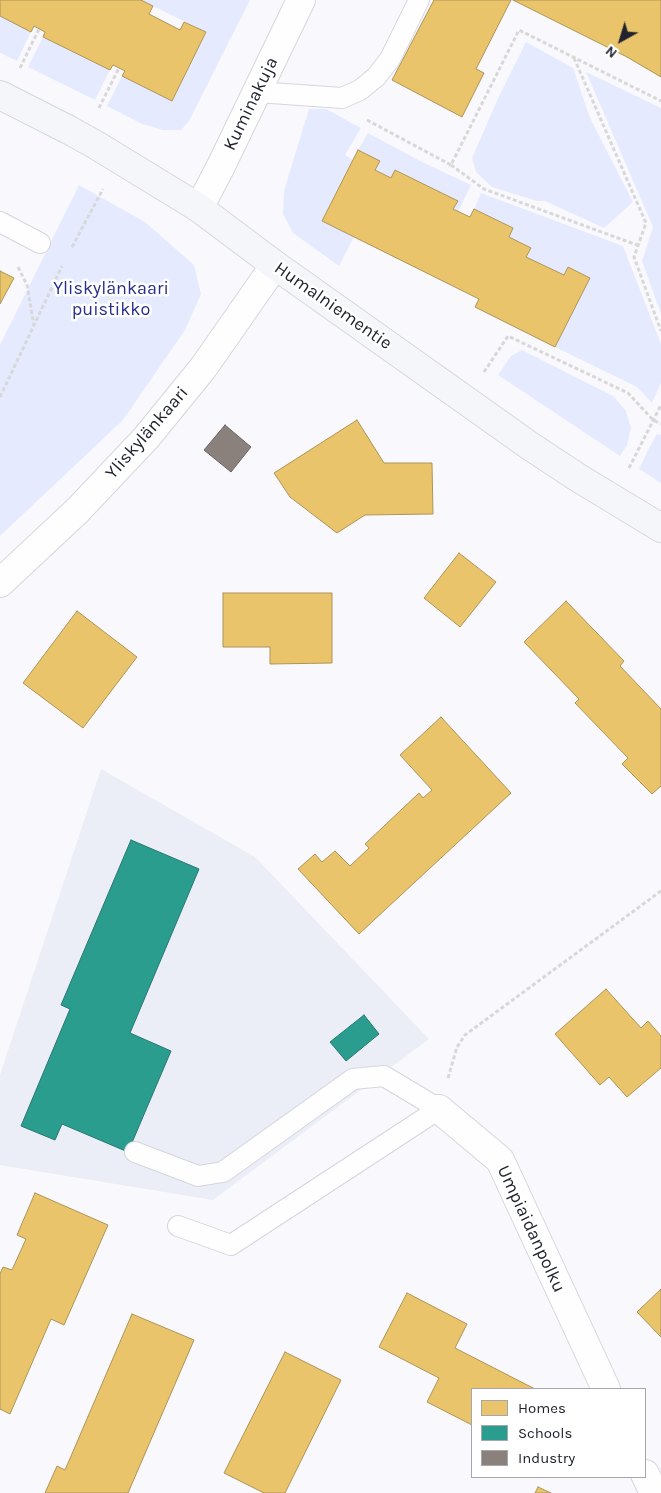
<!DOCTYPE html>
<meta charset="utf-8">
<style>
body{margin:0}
#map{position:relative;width:661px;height:1493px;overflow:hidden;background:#f9f9fd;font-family:Karla,sans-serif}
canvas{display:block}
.legend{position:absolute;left:471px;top:1388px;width:175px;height:90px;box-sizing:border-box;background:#fff;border:1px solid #a6a7ac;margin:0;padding:6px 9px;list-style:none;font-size:15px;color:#21242f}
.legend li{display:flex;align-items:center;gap:10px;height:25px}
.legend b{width:25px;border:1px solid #a6a7ac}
.north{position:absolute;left:596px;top:15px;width:50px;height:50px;-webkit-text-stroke:4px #fff;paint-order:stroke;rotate:219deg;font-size:14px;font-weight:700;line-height:20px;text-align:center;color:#21242f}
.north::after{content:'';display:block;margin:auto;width:18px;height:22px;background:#21242f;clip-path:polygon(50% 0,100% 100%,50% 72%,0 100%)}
</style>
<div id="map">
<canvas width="661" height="1493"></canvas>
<ul class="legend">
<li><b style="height:14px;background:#e9c46a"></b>Homes</li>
<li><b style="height:14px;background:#2a9d8f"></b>Schools</li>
<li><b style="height:14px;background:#8a817c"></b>Industry</li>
</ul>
<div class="north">N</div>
</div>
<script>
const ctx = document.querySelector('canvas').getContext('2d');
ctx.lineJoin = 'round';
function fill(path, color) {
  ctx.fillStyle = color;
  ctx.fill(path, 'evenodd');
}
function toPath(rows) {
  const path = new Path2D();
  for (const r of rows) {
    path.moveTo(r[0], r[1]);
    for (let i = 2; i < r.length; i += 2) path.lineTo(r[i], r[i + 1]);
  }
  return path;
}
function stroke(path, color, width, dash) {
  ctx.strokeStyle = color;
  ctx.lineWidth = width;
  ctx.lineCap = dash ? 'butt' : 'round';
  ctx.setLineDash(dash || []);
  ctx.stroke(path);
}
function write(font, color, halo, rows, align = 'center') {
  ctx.font = font + ' Karla,sans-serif';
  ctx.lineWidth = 5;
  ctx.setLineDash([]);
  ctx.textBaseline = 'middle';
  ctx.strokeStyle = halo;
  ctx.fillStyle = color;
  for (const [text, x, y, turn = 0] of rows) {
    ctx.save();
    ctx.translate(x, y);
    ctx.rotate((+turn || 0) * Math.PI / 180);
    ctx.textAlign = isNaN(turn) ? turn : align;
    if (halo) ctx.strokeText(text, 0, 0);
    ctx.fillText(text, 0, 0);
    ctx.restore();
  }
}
fill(toPath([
 [101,769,255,857,429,1039,213,1200,0,1165,0,1075]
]), '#ebedf7');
fill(toPath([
 [141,0,250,0,189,121,181,130,163,130,142,124,107,106,122,76,172,101,206,32],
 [0,16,31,32,17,61,0,53],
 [43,37,110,70,95,100,28,67],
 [526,42,573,68,590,118,633,202,604,228,545,201,537,201,492,187,476,172,472,158,500,94],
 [586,72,661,108,661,314,642,261,653,227],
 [309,109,326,109,361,128,345,155,353,160,322,221,354,237,339,266,293,233,283,214,284,191],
 [368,133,420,161,471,185,458,212,453,209,457,201,396,170,391,178,375,170,379,161,358,150],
 [79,185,145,222,194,265,201,294,185,330,123,420,0,536,0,345],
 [481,193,623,246,661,344,661,383,652,403,637,387,555,347,590,278,568,267,564,275,526,257,530,248,509,237,513,228,474,209],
 [522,350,613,396,626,411,631,428,627,445,620,456,498,375,511,356],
 [657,434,661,435,661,483,639,469,648,450]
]), '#e5eafe');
const homes = toPath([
 [0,0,141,0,153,6,149,14,180,30,184,22,206,32,172,101,122,76,125,71,113,65,110,70,43,37,45,32,34,26,31,32,0,16,0,0],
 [434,0,511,0,476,69,484,73,462,117,392,80,434,0],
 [513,0,661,0,661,77,627,57,513,0],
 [358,150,380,161,375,170,391,178,395,170,458,201,453,209,470,217,474,209,513,228,509,237,531,248,526,257,564,275,568,267,590,278,555,347,475,307,479,299,322,221,358,150],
 [0,271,14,278,0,304,0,271],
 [357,420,384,463,432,463,433,514,365,515,337,533,290,497,274,473,357,420],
 [459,553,496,582,460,627,424,598,459,553],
 [223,593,332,593,332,663,270,664,270,647,223,647,223,593],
 [566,601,624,661,620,666,661,709,661,786,652,794,622,764,628,758,575,703,579,699,524,642,566,601],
 [77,611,137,657,83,728,23,683,77,611],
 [441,717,511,793,359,934,298,869,315,854,322,862,335,851,350,866,369,848,365,844,419,793,423,798,432,790,400,755,441,717],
 [606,989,641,1028,648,1021,661,1036,661,1068,627,1097,609,1077,600,1085,555,1034,606,989],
 [35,1193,108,1225,64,1325,51,1319,10,1414,0,1409,0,1274,3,1267,12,1270,26,1239,17,1235,35,1193],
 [661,1289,661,1337,637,1312,661,1289],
 [407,1293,467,1324,455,1348,535,1389,472,1389,472,1425,427,1402,439,1378,379,1347,407,1293],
 [132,1314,194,1340,128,1493,45,1493,57,1466,65,1470,132,1314],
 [285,1352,341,1380,285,1493,264,1493,224,1473,285,1352],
 [538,1487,551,1493,535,1493,538,1487]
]);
fill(homes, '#e9c46a');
stroke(homes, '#ad9458', 1);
const schools = toPath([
 [131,840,199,869,130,1033,171,1051,128,1152,62,1124,55,1140,21,1126,70,1009,61,1005,131,840],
 [364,1015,379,1034,346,1061,330,1042,364,1015]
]);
fill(schools, '#2a9d8f');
stroke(schools, '#277972', 1);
const industry = toPath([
 [225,425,251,447,231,472,204,450,225,425]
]);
fill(industry, '#8a817c');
stroke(industry, '#6a6565', 1);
const lane = toPath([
 [257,92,342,98,360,90,376,77,390,59,419,0],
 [0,222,40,243],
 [135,1152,198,1176,223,1172,353,1079,384,1076,439,1109,231,1245,178,1226]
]);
const street = toPath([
 [199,208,221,166,301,0],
 [0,583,78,510,146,438,203,368,275,265],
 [439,1109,500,1160,606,1389],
 [645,1474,654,1493]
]);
const secondary = toPath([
 [0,95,69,130,96,145,199,208,275,265,530,446,577,477,661,528]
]);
stroke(lane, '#d5d6de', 22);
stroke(street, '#d5d6de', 30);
stroke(secondary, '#d5d6de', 30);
stroke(toPath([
 [574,58,646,223,634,257,661,331],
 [20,68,39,29],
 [99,108,119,68],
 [367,120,451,165,519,30,661,101],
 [451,165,484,189,637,245],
 [72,247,103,189],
 [18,267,27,285,34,326],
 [484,372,508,336,628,393,653,420,661,424],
 [0,397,62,266],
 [629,468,661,405],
 [448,1078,457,1047,465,1035,661,891]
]), '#d8d8d9', 3, [4, 2.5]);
stroke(lane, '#fefeff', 20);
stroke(street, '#fefeff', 28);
stroke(secondary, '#f5f6fa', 28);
write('18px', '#21242f', '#fff', [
 ["Kuminakuja",251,104,-64],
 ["Humalniementie",333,306,35],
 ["Yliskylänkaari",147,433,-49],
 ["Umpiaidanpolku",531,1229,65]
]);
write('18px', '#282f89', '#fff', [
 ["Yliskylänkaari",111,289],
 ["puistikko",111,310]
]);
</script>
